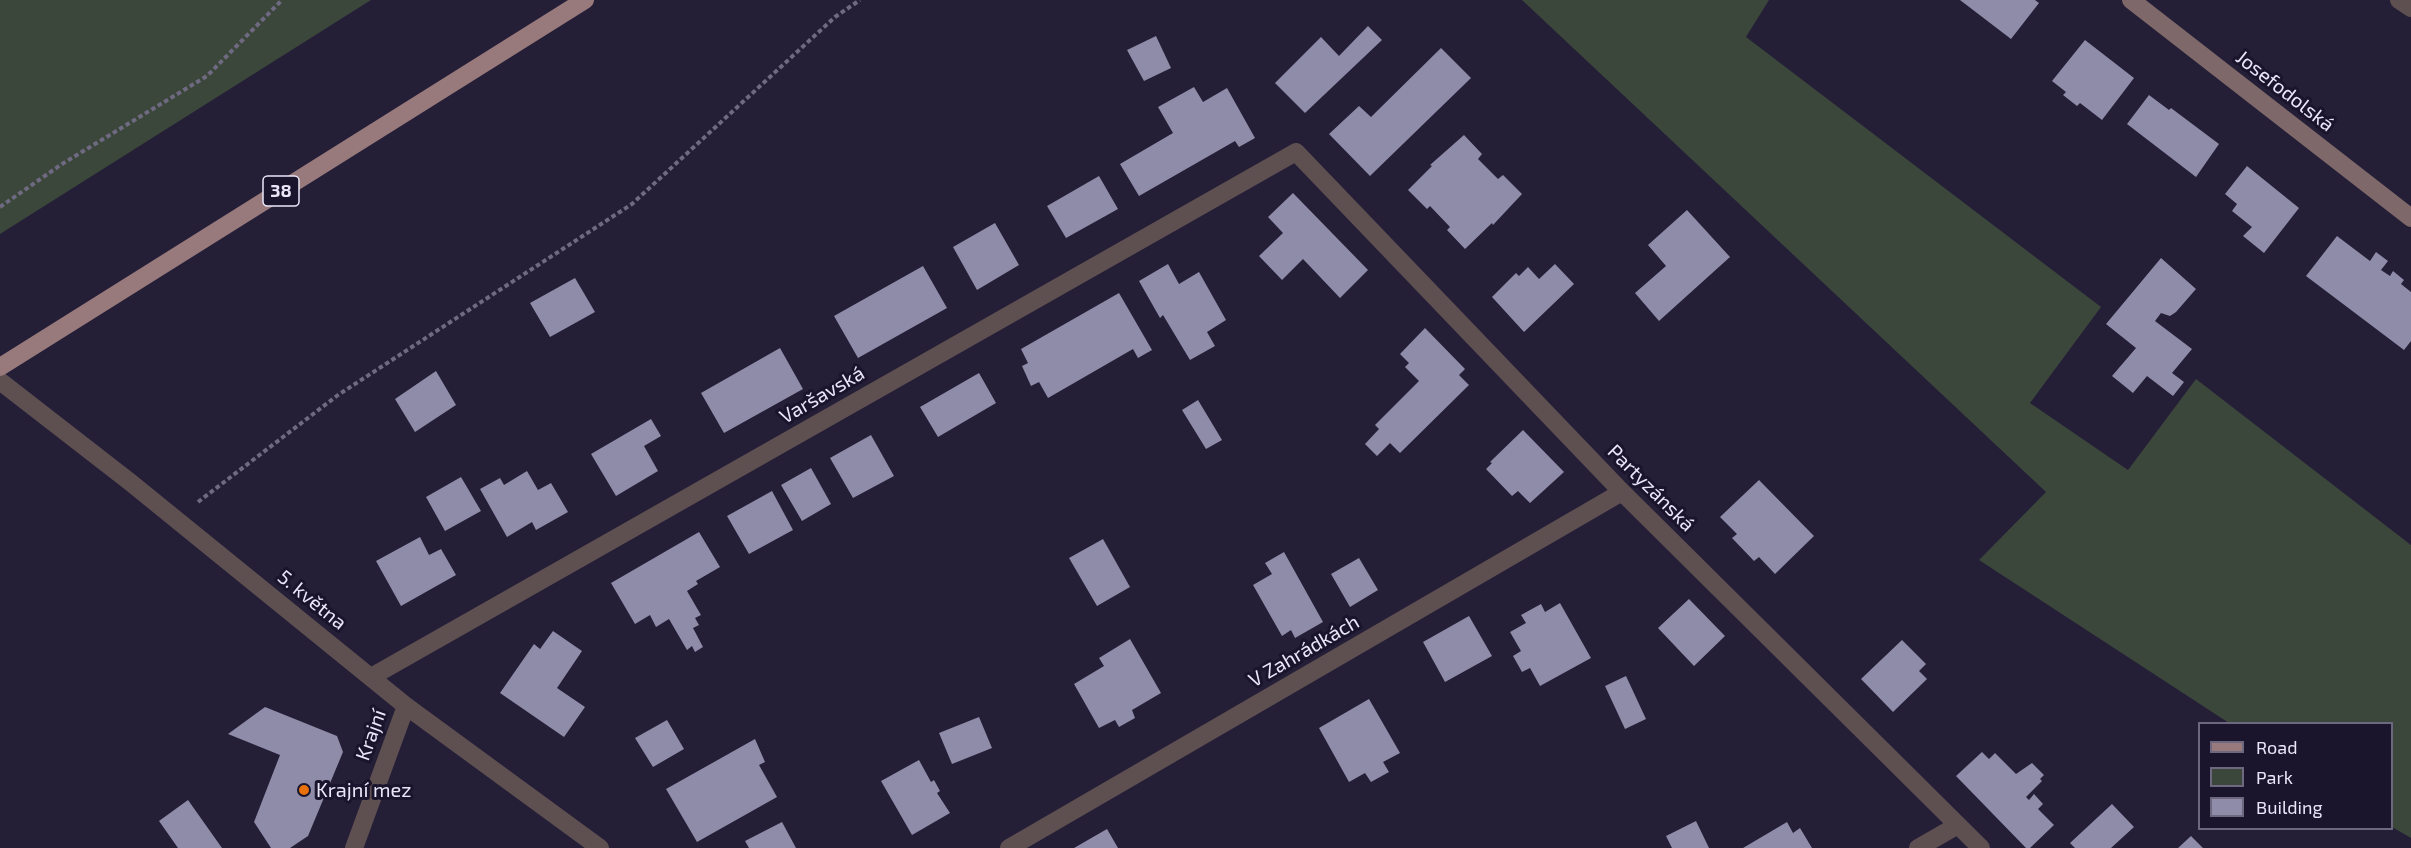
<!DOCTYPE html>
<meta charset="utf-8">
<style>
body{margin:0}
#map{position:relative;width:2411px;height:848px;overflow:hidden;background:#241e37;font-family:"Exo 2",sans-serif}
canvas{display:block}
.legend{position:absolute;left:2198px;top:722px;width:195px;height:108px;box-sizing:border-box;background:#1a142d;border:2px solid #6d687f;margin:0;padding:8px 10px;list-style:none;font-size:18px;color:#eae7f9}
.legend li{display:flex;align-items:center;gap:12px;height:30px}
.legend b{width:30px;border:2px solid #6d687f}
</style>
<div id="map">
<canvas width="2411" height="848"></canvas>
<ul class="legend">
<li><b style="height:8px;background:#987a7c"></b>Road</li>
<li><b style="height:16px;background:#3b473b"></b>Park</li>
<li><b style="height:16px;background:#8f8ca9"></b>Building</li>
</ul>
</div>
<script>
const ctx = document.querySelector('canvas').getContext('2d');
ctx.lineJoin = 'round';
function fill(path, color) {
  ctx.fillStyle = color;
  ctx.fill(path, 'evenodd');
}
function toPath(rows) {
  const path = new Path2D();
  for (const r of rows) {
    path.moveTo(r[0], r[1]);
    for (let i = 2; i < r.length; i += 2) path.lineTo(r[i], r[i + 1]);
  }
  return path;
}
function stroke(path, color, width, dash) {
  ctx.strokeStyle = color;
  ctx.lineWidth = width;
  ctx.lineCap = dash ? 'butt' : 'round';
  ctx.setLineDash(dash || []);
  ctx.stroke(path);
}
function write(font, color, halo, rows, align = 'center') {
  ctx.font = font + ' "Exo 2",sans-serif';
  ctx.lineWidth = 6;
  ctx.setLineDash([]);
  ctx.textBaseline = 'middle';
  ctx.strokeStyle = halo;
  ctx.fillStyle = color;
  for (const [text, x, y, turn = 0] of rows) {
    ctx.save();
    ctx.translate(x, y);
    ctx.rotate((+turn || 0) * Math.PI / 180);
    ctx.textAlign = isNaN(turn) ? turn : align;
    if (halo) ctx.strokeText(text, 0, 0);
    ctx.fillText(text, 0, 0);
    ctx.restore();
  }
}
fill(toPath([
 [0,0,371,0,0,234],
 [1522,0,1769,0,1746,37,2101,307,2030,403,2128,470,2196,379,2411,545,2411,838,2392,827,2392,724,2229,723,1979,560,2046,492]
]), '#3b473b');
fill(toPath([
 [1960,0,2035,0,2039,3,2011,39],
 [1368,26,1382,40,1305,113,1275,83,1321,37,1339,56],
 [1156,36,1171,68,1144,81,1127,50],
 [2085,40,2134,78,2102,120,2080,103,2077,106,2063,95,2066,92,2052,81],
 [1441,48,1471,78,1370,176,1329,134,1359,106,1371,117],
 [1194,87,1203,102,1227,88,1255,138,1239,147,1235,141,1139,196,1120,164,1173,133,1158,107],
 [2149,95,2169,110,2171,108,2219,144,2196,177,2127,124],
 [1464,135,1482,154,1478,159,1498,179,1503,175,1522,194,1493,225,1492,223,1465,249,1447,230,1450,227,1430,206,1427,209,1408,190,1432,166,1430,165],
 [2247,166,2299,208,2264,253,2243,236,2252,227,2232,211,2237,204,2225,194],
 [1099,176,1118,209,1066,238,1047,206],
 [1293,193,1368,270,1340,298,1303,259,1282,280,1259,256,1283,233,1268,217],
 [1687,210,1730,257,1659,321,1635,293,1666,266,1648,245],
 [995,223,1019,265,977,290,953,247],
 [2337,236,2370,261,2376,252,2388,261,2381,270,2390,276,2393,271,2404,280,2401,284,2411,292,2411,341,2404,350,2306,276],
 [2161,258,2196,289,2176,312,2170,316,2161,313,2155,321,2192,349,2172,373,2184,382,2173,396,2147,376,2133,393,2112,376,2136,348,2106,324],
 [1168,264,1179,284,1199,272,1226,320,1207,332,1215,346,1190,360,1163,315,1160,318,1139,281],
 [1555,264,1574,284,1524,332,1492,297,1516,273,1519,276,1528,267,1539,279],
 [923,266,947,308,858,358,834,316],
 [575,278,595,312,550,337,530,303],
 [1119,293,1152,350,1138,358,1133,349,1048,398,1039,382,1031,386,1022,366,1028,363,1021,349],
 [1425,328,1465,369,1459,375,1469,385,1400,453,1390,443,1377,456,1365,444,1379,429,1375,425,1419,381,1405,367,1409,363,1400,354],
 [780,348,803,389,724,433,701,393],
 [436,371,456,405,415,432,395,399],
 [979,373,996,403,938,437,920,407],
 [1198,400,1222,440,1206,449,1182,410],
 [651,419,661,436,644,446,658,471,616,496,591,454],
 [1523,430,1564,472,1530,503,1518,491,1512,496,1486,469,1492,463,1490,462],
 [871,435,894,476,853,498,830,458],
 [811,468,831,504,802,521,781,485],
 [527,471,538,490,551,483,568,512,536,530,532,522,507,537,480,489,500,478,504,485],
 [461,477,481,511,445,531,426,497],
 [1759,480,1814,536,1775,574,1759,557,1754,561,1732,538,1737,534,1720,517],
 [772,491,793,530,749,554,727,516],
 [699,532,720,567,696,581,698,584,687,591,701,615,695,618,699,625,693,628,703,647,695,652,692,646,687,650,669,619,656,627,650,615,635,624,611,583],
 [420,537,429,555,441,549,456,575,401,606,376,561],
 [1103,539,1130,587,1097,606,1069,558],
 [1284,552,1323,622,1295,638,1291,630,1282,636,1253,585,1272,574,1265,563],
 [1359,558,1378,590,1350,607,1331,574],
 [1689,599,1725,636,1694,666,1658,628],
 [1560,603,1591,658,1540,686,1530,668,1522,672,1513,656,1521,651,1510,632,1526,623,1521,615,1541,604,1545,612],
 [1469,616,1492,656,1445,682,1423,642],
 [553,631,582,651,557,688,585,707,564,737,500,693,534,644,540,649],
 [1130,639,1161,693,1132,710,1135,718,1119,727,1115,720,1099,728,1074,684,1104,666,1099,658],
 [1902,640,1926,664,1919,671,1927,679,1893,712,1861,679],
 [1626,676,1646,719,1625,729,1605,686],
 [1369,699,1400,753,1383,762,1389,772,1371,782,1365,773,1349,782,1319,728],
 [265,707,337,736,343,752,308,836,290,848,271,848,254,822,280,755,228,734],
 [979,717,992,748,952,764,939,733],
 [667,720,684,749,653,767,635,738],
 [755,739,765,762,759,765,777,797,697,842,666,789],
 [1982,752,1989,759,1995,753,2016,774,2032,763,2044,775,2040,779,2042,781,2026,797,2029,800,2034,794,2043,804,2038,809,2054,825,2030,848,2026,848,1956,776],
 [919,760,931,782,934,780,940,791,937,793,950,813,912,835,881,781],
 [188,800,222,848,178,848,159,821],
 [2112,804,2134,827,2111,848,2075,848,2070,843],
 [1696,821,1709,848,1672,848,1666,836],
 [782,822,796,848,749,848,745,841],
 [1787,822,1793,833,1800,828,1812,848,1743,848],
 [1107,829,1118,848,1074,848],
 [2191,836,2203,848,2178,848]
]), '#8f8ca9');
stroke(toPath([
 [0,207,62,164,207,76,282,0],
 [198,502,338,395,632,204,835,17,860,0]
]), '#6f6a81', 4, [4.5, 3]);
stroke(toPath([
 [2399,0,2411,8]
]), '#5e4f50', 18);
stroke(toPath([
 [0,381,130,482,406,706,600,848],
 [371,677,1296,152,1622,492,1981,848],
 [354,848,406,706],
 [1009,848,1622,492],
 [1918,848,1958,825]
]), '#5e4f50', 18);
stroke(toPath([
 [2131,0,2411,218]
]), '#7f6869', 18);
stroke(toPath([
 [0,367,585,0]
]), '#987a7c', 18);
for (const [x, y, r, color] of [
 [304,790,6,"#e8710a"]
]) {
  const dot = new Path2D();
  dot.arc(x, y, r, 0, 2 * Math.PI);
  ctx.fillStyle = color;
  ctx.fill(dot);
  stroke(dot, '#1a142d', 2);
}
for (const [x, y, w] of [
 [281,191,36]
]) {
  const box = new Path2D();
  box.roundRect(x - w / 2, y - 15, w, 30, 4.5);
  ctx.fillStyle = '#1a142d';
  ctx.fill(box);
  stroke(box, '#eae7f9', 1.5);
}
write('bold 18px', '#eae7f9', null, [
 ["38",281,191]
]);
write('20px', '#eae7f9', '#1a142d', [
 ["Josefodolská",2285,91,38],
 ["Varšavská",822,395,-30],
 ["Partyzánská",1651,488,45],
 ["5. května",312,600,39],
 ["V Zahrádkách",1304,651,-30],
 ["Krajní",371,735,-70]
]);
write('20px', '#eae7f9', '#1a142d', [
 ["Krajní mez",316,790]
], 'left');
</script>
